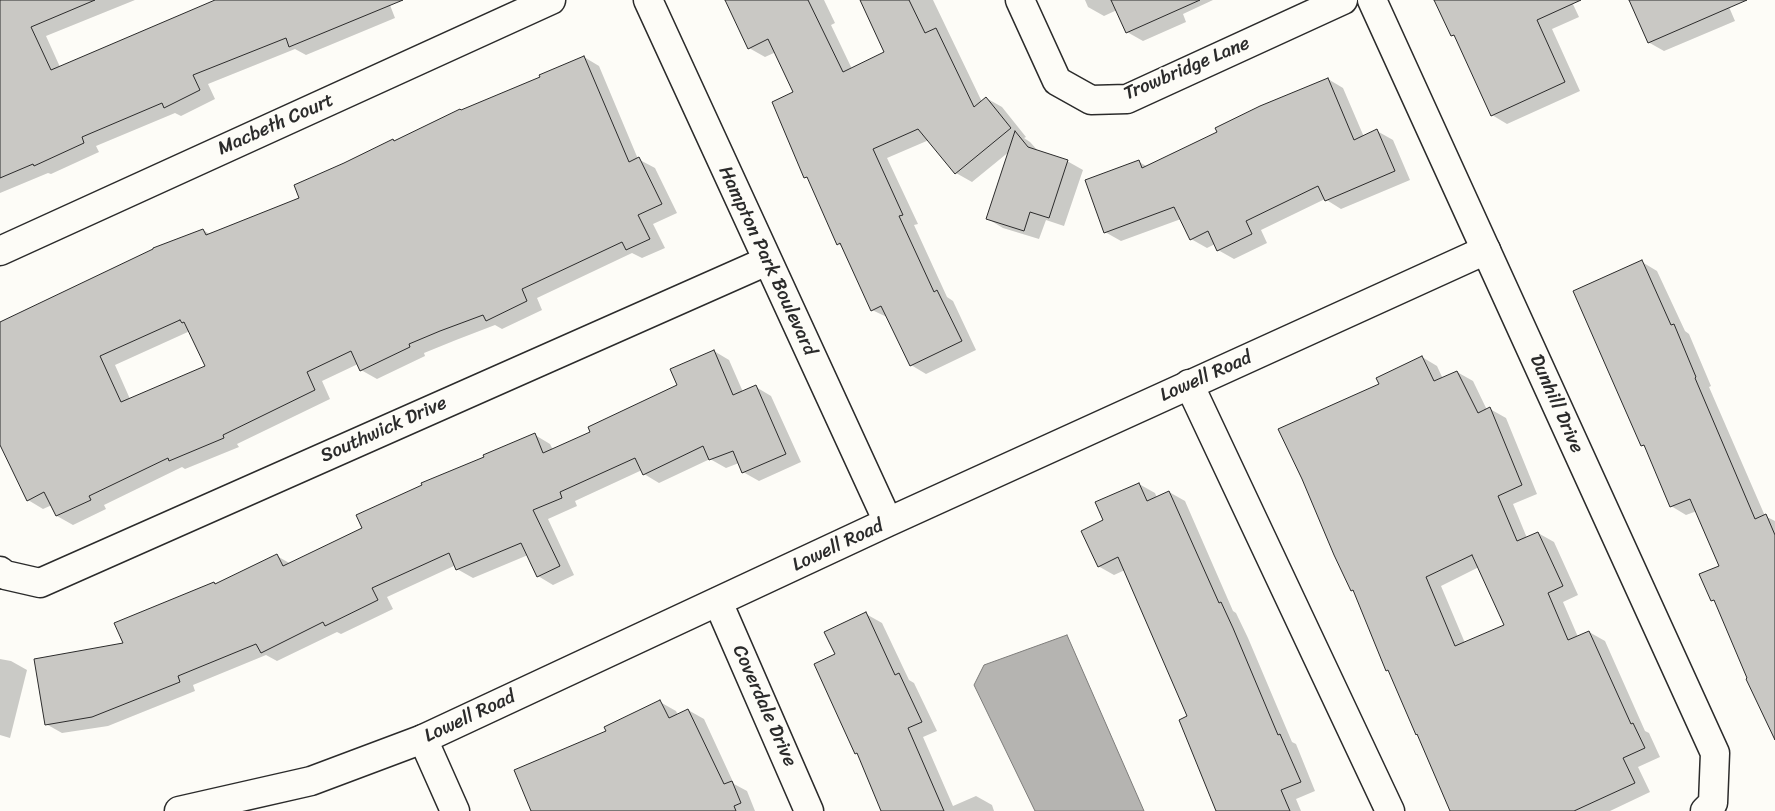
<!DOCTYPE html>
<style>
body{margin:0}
canvas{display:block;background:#fdfcf7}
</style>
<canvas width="1775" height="811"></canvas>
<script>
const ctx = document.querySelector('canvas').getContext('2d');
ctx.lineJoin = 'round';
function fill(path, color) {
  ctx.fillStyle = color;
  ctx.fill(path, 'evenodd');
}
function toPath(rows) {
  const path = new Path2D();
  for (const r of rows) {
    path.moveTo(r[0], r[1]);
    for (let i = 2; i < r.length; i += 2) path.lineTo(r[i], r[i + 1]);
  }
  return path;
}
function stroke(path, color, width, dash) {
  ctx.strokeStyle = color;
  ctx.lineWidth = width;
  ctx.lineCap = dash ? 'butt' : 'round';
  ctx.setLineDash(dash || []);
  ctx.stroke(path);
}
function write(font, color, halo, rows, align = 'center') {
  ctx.font = font + ' Sriracha,sans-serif';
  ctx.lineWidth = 4;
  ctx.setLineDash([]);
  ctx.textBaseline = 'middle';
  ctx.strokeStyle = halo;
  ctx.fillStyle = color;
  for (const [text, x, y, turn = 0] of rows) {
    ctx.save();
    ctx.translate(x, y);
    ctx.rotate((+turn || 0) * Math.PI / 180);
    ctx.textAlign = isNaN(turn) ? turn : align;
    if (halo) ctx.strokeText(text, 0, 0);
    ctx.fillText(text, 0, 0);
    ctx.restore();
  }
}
const water = toPath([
 [1067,635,1144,811,1035,811,974,685,984,665,1067,635]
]);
fill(water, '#b5b4b1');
stroke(water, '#7e7d7b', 1);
fill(toPath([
 [0,0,135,0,46,36,60,67,219,0,388,0,395,18,306,55,295,49,208,84,215,99,181,116,175,113,96,146,99,152,51,174,48,173,0,193],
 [727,0,824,0,835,23,831,25,852,69,886,53,861,0,933,0,982,102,986,98,1002,107,1026,137,1024,138,1030,142,1039,152,1067,161,1083,170,1064,226,1046,220,1039,239,1003,228,988,219,1010,151,972,182,956,173,929,140,887,158,918,224,914,225,947,297,953,301,976,350,926,374,911,365,889,318,872,310,842,246,838,244,810,180,805,177,795,92,776,52,765,57,749,48],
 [1085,0,1213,0,1183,14,1186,22,1143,41,1127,32,1117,10,1104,16,1088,7],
 [1436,0,1571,0,1579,17,1552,29,1580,91,1507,124,1492,115,1458,38,1452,35],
 [1629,0,1726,0,1735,21,1664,51,1648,42],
 [584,57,599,66,638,159,655,168,677,213,653,224,665,248,642,258,632,253,537,298,542,310,502,329,495,325,456,340,424,353,425,356,377,379,361,370,358,364,322,381,330,399,237,444,239,447,185,469,182,467,104,505,106,509,73,525,57,516,52,505,43,509,28,500,0,442,0,322,203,230,211,235,301,198,395,142,462,111,542,77],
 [190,331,207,366,130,399,115,365],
 [1328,79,1343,88,1364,137,1377,131,1393,140,1410,180,1341,209,1325,199,1261,230,1267,243,1234,259,1218,250,1215,244,1207,248,1191,239,1181,219,1121,241,1105,232,1139,162,1148,167],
 [1642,262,1657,271,1685,331,1689,334,1711,386,1709,387,1765,516,1775,521,1775,728,1717,603,1712,600,1720,567,1697,511,1686,515,1671,506,1646,447,1642,445],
 [714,351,729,360,743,392,756,387,771,396,801,462,759,481,743,472,739,463,726,468,710,459,659,483,644,474,642,470,575,501,577,506,548,519,574,575,553,585,538,576,528,555,473,578,457,569,456,565,387,597,393,609,341,634,337,632,277,661,266,655,193,685,195,691,108,726,62,733,46,724,124,644,214,583,217,585,277,556,291,564,364,528,486,458,535,435,550,444,553,450,592,433,678,386],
 [1422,357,1437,366,1443,379,1457,372,1473,381,1487,410,1490,409,1506,418,1537,494,1513,504,1527,538,1538,533,1554,542,1578,595,1563,602,1578,637,1589,632,1605,641,1645,731,1649,733,1660,757,1638,767,1650,792,1610,811,1452,811,1390,671,1387,670,1354,591,1352,590,1380,384],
 [1479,567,1506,626,1465,643,1441,586],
 [1139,484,1155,493,1157,498,1169,492,1185,501,1233,611,1236,613,1248,638,1292,742,1296,744,1315,791,1296,799,1301,811,1219,811,1189,717,1125,570,1114,575,1098,566,1105,521],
 [866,614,882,623,909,680,914,683,937,731,923,737,953,806,976,796,992,805,994,811,883,811,859,755,856,753,836,655],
 [0,659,11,661,27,670,10,738,0,735],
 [660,702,676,711,678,715,688,710,704,719,734,784,747,791,755,811,533,811,608,732]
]), '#0003');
const building = toPath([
 [0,0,95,0,31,27,51,70,215,0,403,0,289,47,286,38,193,75,200,90,164,108,162,103,82,137,84,143,34,166,33,164,0,178,0,0],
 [725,0,808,0,843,72,884,52,860,0,909,0,925,33,936,28,974,107,986,97,1011,128,955,174,918,129,873,149,903,215,899,216,934,292,937,290,962,341,910,366,881,306,871,311,840,243,837,245,807,177,804,178,772,102,793,92,768,39,748,49,725,0],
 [1111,0,1200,0,1126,33,1111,0],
 [1434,0,1581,0,1537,20,1565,82,1491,116,1454,35,1451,36,1434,0],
 [1629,0,1747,0,1648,43,1629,0],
 [584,56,629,162,639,157,662,204,638,215,650,239,626,250,622,242,522,289,527,301,486,321,483,315,440,331,409,344,410,347,360,371,351,351,307,372,315,390,223,435,224,438,169,461,168,458,89,496,91,500,56,516,44,492,27,501,0,445,0,322,153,249,153,248,203,229,206,235,299,198,294,185,344,163,393,139,394,141,460,109,461,110,540,77,539,75,584,56],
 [180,320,182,323,184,322,205,366,121,402,100,356,180,320],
 [1328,78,1354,140,1377,129,1395,171,1325,201,1318,186,1246,221,1252,234,1217,251,1208,231,1190,240,1174,207,1104,233,1085,180,1139,160,1142,168,1217,132,1215,128,1260,106,1328,78],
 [1015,131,1028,147,1068,160,1049,218,1030,212,1024,231,986,219,1015,131],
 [1642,260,1671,325,1674,324,1696,377,1695,378,1755,519,1766,514,1775,535,1775,740,1746,679,1747,678,1714,600,1711,601,1699,574,1719,566,1690,499,1670,507,1644,445,1641,446,1573,291,1642,260],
 [714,350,733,395,756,385,786,454,742,473,733,451,709,460,703,446,643,475,635,458,560,492,562,498,533,510,560,566,537,577,521,543,456,570,449,553,372,588,378,600,325,626,323,622,261,653,256,644,178,676,180,682,92,717,45,725,34,659,123,643,114,623,214,582,215,584,277,554,283,566,362,528,356,515,422,485,421,483,484,457,483,455,535,433,543,453,590,432,588,427,677,385,670,369,714,350],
 [1422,356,1434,381,1457,371,1478,413,1490,407,1522,485,1498,496,1517,541,1538,532,1563,586,1548,593,1568,640,1589,631,1631,724,1633,723,1645,748,1623,758,1635,783,1574,811,1450,811,1417,734,1416,735,1388,670,1386,671,1353,590,1351,591,1334,555,1302,479,1278,429,1379,384,1376,378,1422,356],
 [1472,555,1504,625,1455,646,1426,577,1472,555],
 [1139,483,1147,501,1169,491,1219,603,1221,602,1233,628,1278,735,1280,734,1301,782,1281,790,1290,811,1216,811,1179,720,1187,716,1118,557,1098,567,1081,531,1103,520,1095,502,1139,483],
 [866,612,895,675,899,673,922,722,908,728,944,811,881,811,857,753,855,754,814,664,835,654,824,632,866,612],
 [660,700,669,718,688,709,724,784,732,781,741,803,734,806,736,811,531,811,514,770,606,731,604,727,660,700]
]);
fill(building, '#c9c8c4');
stroke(building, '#2b2b2b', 1);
const minor = toPath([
 [1020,0,1057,81,1091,100,1127,99,1343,0],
 [1372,0,1715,753,1713,803,1705,811],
 [0,251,551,0],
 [1189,384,1390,811],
 [0,571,5,575,40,583,767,261],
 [718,602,809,811],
 [423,739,455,811]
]);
const tertiary = toPath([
 [648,0,888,522],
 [179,811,311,781,423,739,888,522,1486,250]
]);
stroke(minor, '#2b2b2b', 31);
stroke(tertiary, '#2b2b2b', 31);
stroke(minor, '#fdfcf7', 28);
stroke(tertiary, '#fdfcf7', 28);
write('19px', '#2b2b2b', '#fdfcf7', [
 ["Trowbridge Lane",1187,69,-23],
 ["Macbeth Court",276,125,-24],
 ["Hampton Park Boulevard",767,261,65],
 ["Lowell Road",1206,377,-24],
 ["Dunhill Drive",1556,404,66],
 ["Southwick Drive",384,430,-24],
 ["Lowell Road",838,546,-25],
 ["Coverdale Drive",764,706,66],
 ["Lowell Road",470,717,-25]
]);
</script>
